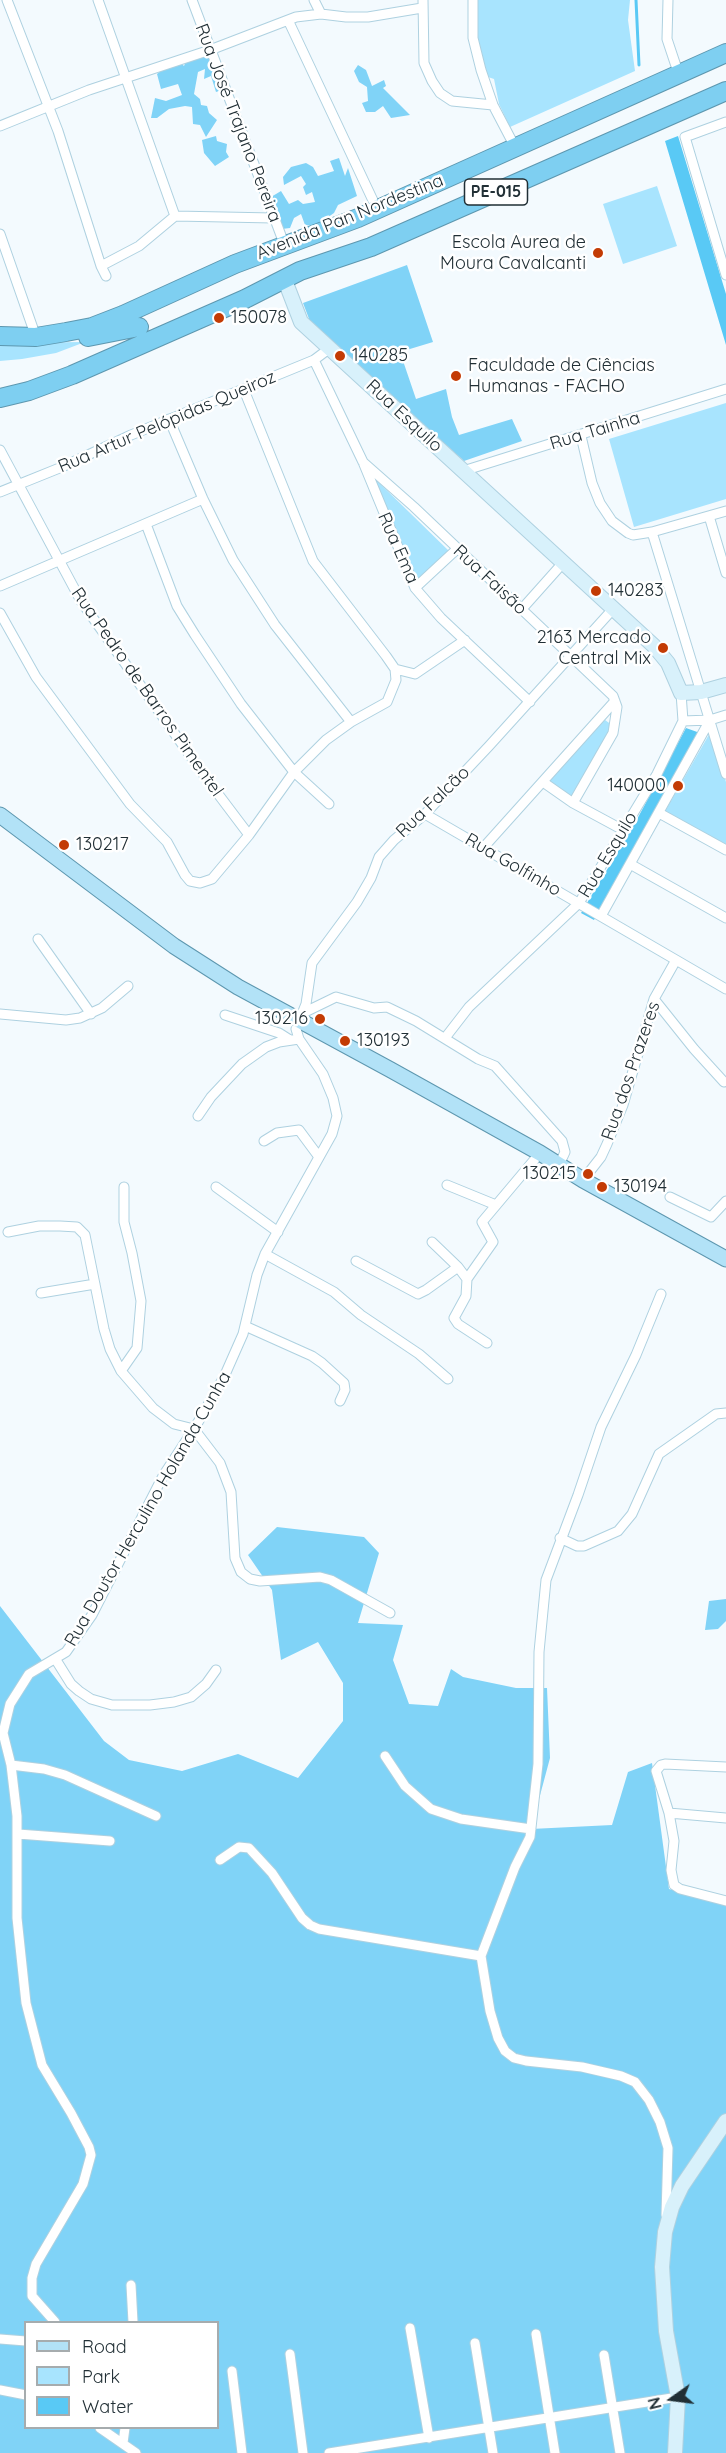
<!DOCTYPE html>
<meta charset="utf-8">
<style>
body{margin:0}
#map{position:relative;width:726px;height:2453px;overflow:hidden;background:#f3fafe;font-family:Quicksand,sans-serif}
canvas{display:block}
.legend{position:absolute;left:24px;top:2321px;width:195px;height:108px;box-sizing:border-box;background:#fff;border:2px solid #a6acae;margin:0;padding:8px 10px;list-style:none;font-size:18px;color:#212f35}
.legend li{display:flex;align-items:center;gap:12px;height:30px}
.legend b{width:30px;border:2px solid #a6acae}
.north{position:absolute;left:642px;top:2369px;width:60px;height:60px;-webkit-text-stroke:4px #fff;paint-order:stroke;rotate:256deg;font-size:16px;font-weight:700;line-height:24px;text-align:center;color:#212f35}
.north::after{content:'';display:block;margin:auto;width:21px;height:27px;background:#212f35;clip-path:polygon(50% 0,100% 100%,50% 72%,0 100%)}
</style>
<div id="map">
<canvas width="726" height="2453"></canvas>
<ul class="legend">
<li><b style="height:8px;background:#b2e2f7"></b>Road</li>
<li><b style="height:16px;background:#a8e4fe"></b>Park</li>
<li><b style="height:16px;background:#59c9f5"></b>Water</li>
</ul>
<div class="north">N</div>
</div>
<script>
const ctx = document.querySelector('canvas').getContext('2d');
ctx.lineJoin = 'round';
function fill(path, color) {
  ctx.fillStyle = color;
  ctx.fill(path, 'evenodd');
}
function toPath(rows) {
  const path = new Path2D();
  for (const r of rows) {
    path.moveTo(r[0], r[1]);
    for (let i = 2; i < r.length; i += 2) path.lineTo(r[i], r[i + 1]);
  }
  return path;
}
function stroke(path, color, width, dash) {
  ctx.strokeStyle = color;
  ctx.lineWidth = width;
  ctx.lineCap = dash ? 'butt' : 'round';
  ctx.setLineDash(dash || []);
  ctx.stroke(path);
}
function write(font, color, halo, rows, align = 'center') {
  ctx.font = font + ' Quicksand,sans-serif';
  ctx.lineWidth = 5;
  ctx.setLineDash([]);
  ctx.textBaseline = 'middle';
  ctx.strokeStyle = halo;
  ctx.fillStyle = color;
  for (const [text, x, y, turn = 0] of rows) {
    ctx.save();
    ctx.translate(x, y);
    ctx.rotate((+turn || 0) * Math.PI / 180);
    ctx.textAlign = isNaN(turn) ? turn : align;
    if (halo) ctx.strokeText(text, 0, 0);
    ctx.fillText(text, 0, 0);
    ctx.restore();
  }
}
fill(toPath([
 [477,0,630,0,628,20,635,71,510,127,499,104,494,79,485,76,476,37],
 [657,186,677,246,623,264,603,204],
 [85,342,56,353,22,359,0,361,0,343],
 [726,403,726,499,634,527,609,439],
 [368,472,449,551,416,581],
 [605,720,612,725,607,740,572,796,547,782],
 [711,731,726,782,726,846,664,813]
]), '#a8e4fe');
fill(toPath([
 [209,55,222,90,216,92,211,76,204,79,205,69,198,72,194,94,200,99,201,105,207,106,209,113,217,120,206,137,200,125,193,124,192,107,185,106,169,109,157,118,151,118,155,98,166,101,182,95,178,84,161,89,157,74,162,70,181,63,184,66,186,61],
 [358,65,366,70,372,86,384,80,386,86,383,88,410,115,391,118,383,106,375,112,366,112,362,103,368,101,367,87,359,82,354,71],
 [216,136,217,141,227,144,226,152,229,157,215,166,204,153,202,140],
 [339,158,345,176,348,168,357,196,338,205,334,213,315,226,305,225,301,214,294,218,290,228,282,229,271,197,281,191,289,204,298,200,303,204,315,202,312,192,306,195,303,187,306,184,301,176,284,185,283,177,291,167,306,163,313,167,318,176,334,171,330,161],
 [407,265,433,342,400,352,416,399,446,389,452,417,459,435,512,419,522,441,464,461,311,324,303,303],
 [277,1527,364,1537,379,1553,358,1623,403,1625,393,1660,409,1704,438,1706,451,1669,463,1677,516,1688,547,1688,550,1758,531,1829,612,1825,628,1772,652,1763,669,1889,726,1904,726,2453,0,2453,0,1606,104,1741,129,1760,182,1771,238,1754,298,1778,343,1721,343,1683,318,1642,281,1660,272,1590,248,1555],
 [26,2322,218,2322,218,2428,26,2428],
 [726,1599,726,1621,718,1629,705,1630,709,1601]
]), '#80d3f7');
fill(toPath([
 [678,136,726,294,726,345,665,141],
 [686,728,700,733,594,920,581,913,635,823]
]), '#59c9f5');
stroke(toPath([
 [636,0,639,65]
]), '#59c9f5', 3);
const street = toPath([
 [7,0,58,131,101,266,106,276],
 [98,0,175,216],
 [192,0,285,246],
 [314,0,321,14],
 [423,0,424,63,432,81,440,93,452,101,493,105],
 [473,0,473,38,481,70,493,105,515,147],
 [668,0,667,39,679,75],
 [288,20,377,209],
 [726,122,685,137,726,275],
 [0,126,89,90,210,50,296,17,321,14,346,17,368,17,422,8],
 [0,234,36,337],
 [101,266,139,246,175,216,273,218],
 [314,360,363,462,415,588,441,618,530,702],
 [169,419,203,499,233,560,275,625,351,722],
 [581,436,592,483,600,503,612,521,628,533,633,535,652,532,726,511],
 [0,450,81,601,206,778,249,835],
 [363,462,414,507,613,696,617,707,613,733,573,803],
 [463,471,726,389],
 [0,492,62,467,131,435,314,360,330,348],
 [709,516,726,573],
 [146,524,177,606,195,635,241,704,294,772,329,804],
 [652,532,726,774],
 [0,586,203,499],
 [415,588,457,549],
 [521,610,562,564],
 [0,613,36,677,130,804,167,842,185,875,190,881,200,883,212,879,249,835,294,772,326,740,351,722,387,702,396,680,395,669,386,656,313,561,244,390],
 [395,669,415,674,465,640],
 [683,721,710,720,726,715],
 [543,782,573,803,623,830],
 [659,813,726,850],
 [425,814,726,989],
 [483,848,615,701],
 [630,864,726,918],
 [601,916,710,720],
 [38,939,91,1014],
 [654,999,694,1049,724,1082],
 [0,1014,66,1020,80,1018,102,1008,128,986],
 [301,1014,336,997,374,1008,387,1007,416,1021,478,1059,495,1066,562,1141,565,1152,559,1165],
 [225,1015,279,1033,290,1040],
 [445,1038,469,1007,579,903,657,774,683,721,681,693],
 [198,1116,211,1097,242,1064,266,1047,279,1042,299,1039],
 [264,1141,277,1133,299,1130,319,1157],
 [583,1180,601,1157,607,1144,623,1105,654,999,676,960],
 [447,1185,496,1205],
 [216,1187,278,1232],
 [670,1197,711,1217,726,1201],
 [8,1232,39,1226,60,1226,77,1227,85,1235,104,1329,110,1349,121,1371,153,1408,174,1424,194,1429,220,1463,231,1492,235,1558,241,1572,250,1579,260,1581,320,1577,331,1580,390,1613],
 [432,1242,458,1267],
 [265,1254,334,1292,361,1315,419,1354,448,1379],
 [356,1261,418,1294,426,1290,458,1267,467,1279],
 [41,1293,95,1284],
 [661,1294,636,1355,601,1427,578,1495,546,1580,539,1652,538,1764,530,1837,515,1867,481,1956,490,2011,498,2038,505,2051,514,2058,526,2061,582,2067,621,2076,635,2082,649,2100,660,2122,668,2148,666,2215],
 [245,1326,312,1356,322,1363,344,1383,345,1390,340,1401],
 [487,1343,458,1324,454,1318,466,1296,467,1279,493,1242,482,1222,540,1153],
 [121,1371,137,1348,141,1301,132,1253,124,1222,124,1187],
 [560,1538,577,1546,584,1546,618,1531,632,1514,659,1454,716,1414,726,1413],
 [56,1660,71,1684,79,1691,91,1699,112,1705,150,1705,174,1702,191,1697,206,1684,216,1670],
 [385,1756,405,1786,431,1809,461,1819,531,1829],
 [11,1765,44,1769,65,1775,156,1816],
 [726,1767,665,1764,661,1765,656,1771,669,1813,674,1841,671,1870,674,1885,680,1889,726,1901],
 [669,1813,726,1818],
 [18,1834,110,1841],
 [220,1860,239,1847,249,1848,272,1873,302,1918,310,1925,319,1929,481,1956],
 [131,2285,133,2322],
 [55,2322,32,2296,32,2278,36,2264,83,2184,91,2155,89,2147,71,2113,42,2065,26,2003,17,1918,17,1816,11,1765,3,1733,10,1704,29,1674,66,1652,92,1615,163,1476,197,1424,224,1377,243,1334,257,1275,265,1254,332,1134,337,1116,333,1098,323,1074,299,1039,296,1029,306,1004,312,963,357,902,371,878,379,857,394,840,425,814,489,746,613,609],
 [410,2328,429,2438],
 [536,2334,555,2453],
 [0,2339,26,2341],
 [475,2343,493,2453],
 [290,2354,303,2453],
 [604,2355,620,2453],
 [232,2371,242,2453],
 [0,2390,26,2395],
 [100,2428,136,2453],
 [123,2443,125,2428],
 [329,2453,678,2397]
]);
const secondary = toPath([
 [284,278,301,322,654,646,668,663,681,693,701,692,726,685],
 [675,2453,678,2397,666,2331,662,2267,665,2232,672,2207,682,2186,726,2121]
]);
const primary = toPath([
 [0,815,174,946,238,987,391,1070,540,1153,583,1180,726,1259]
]);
const highway = toPath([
 [0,336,36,337,66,332,92,327,123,315,235,264,358,218,726,53],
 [88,337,139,327],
 [0,398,29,391,72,375,245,299,300,271,371,247,726,91]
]);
stroke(street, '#aed1e0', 11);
stroke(secondary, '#aed1e0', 16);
stroke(primary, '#5d97af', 17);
stroke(highway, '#5d97af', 20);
stroke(street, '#fff', 9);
stroke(secondary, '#d8f1fb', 14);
stroke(primary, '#b2e2f7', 15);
stroke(highway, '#7ecff1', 18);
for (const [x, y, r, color] of [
 [598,253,6,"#c33b04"],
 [219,318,6,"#c33b04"],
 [340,356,6,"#c33b04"],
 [456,376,6,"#c33b04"],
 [596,591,6,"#c33b04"],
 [663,648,6,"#c33b04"],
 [678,786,6,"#c33b04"],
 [64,845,6,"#c33b04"],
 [320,1019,6,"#c33b04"],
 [345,1041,6,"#c33b04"],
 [588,1174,6,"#c33b04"],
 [602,1187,6,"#c33b04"]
]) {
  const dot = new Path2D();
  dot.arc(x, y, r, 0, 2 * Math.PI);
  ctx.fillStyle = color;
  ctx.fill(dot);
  stroke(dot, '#fff', 2);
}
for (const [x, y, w] of [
 [496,192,63]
]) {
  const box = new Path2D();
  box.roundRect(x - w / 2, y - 13, w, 26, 4.5);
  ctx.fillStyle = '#fff';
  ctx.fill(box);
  stroke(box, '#212f35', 1.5);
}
write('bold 16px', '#212f35', null, [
 ["PE-015",496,192]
]);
write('18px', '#212f35', '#fff', [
 ["Rua José Trajano Pereira",238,123,69],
 ["Avenida Pan Nordestina",350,217,-22],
 ["Rua Esquilo",404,416,43],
 ["Rua Artur Pelópidas Queiroz",167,422,-23],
 ["Rua Tainha",595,431,-17],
 ["Rua Ema",398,548,66],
 ["Rua Faisão",490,580,43],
 ["Rua Pedro de Barros Pimentel",147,692,55],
 ["Rua Falcão",433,802,-44],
 ["Rua Esquilo",608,855,-59],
 ["Rua Golfinho",513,865,30],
 ["Rua dos Prazeres",631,1071,-71],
 ["Rua Doutor Herculino Holanda Cunha",148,1509,-60]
]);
write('18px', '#212f35', '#fff', [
 ["Escola Aurea de",586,243,"right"],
 ["Moura Cavalcanti",586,264,"right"],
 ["150078",231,318],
 ["140285",352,356],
 ["Faculdade de Ciências",468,366],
 ["Humanas - FACHO",468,387],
 ["140283",608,591],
 ["2163 Mercado",651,638,"right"],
 ["Central Mix",651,659,"right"],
 ["140000",666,786,"right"],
 ["130217",76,845],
 ["130216",308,1019,"right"],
 ["130193",357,1041],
 ["130215",576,1174,"right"],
 ["130194",614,1187]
], 'left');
</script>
